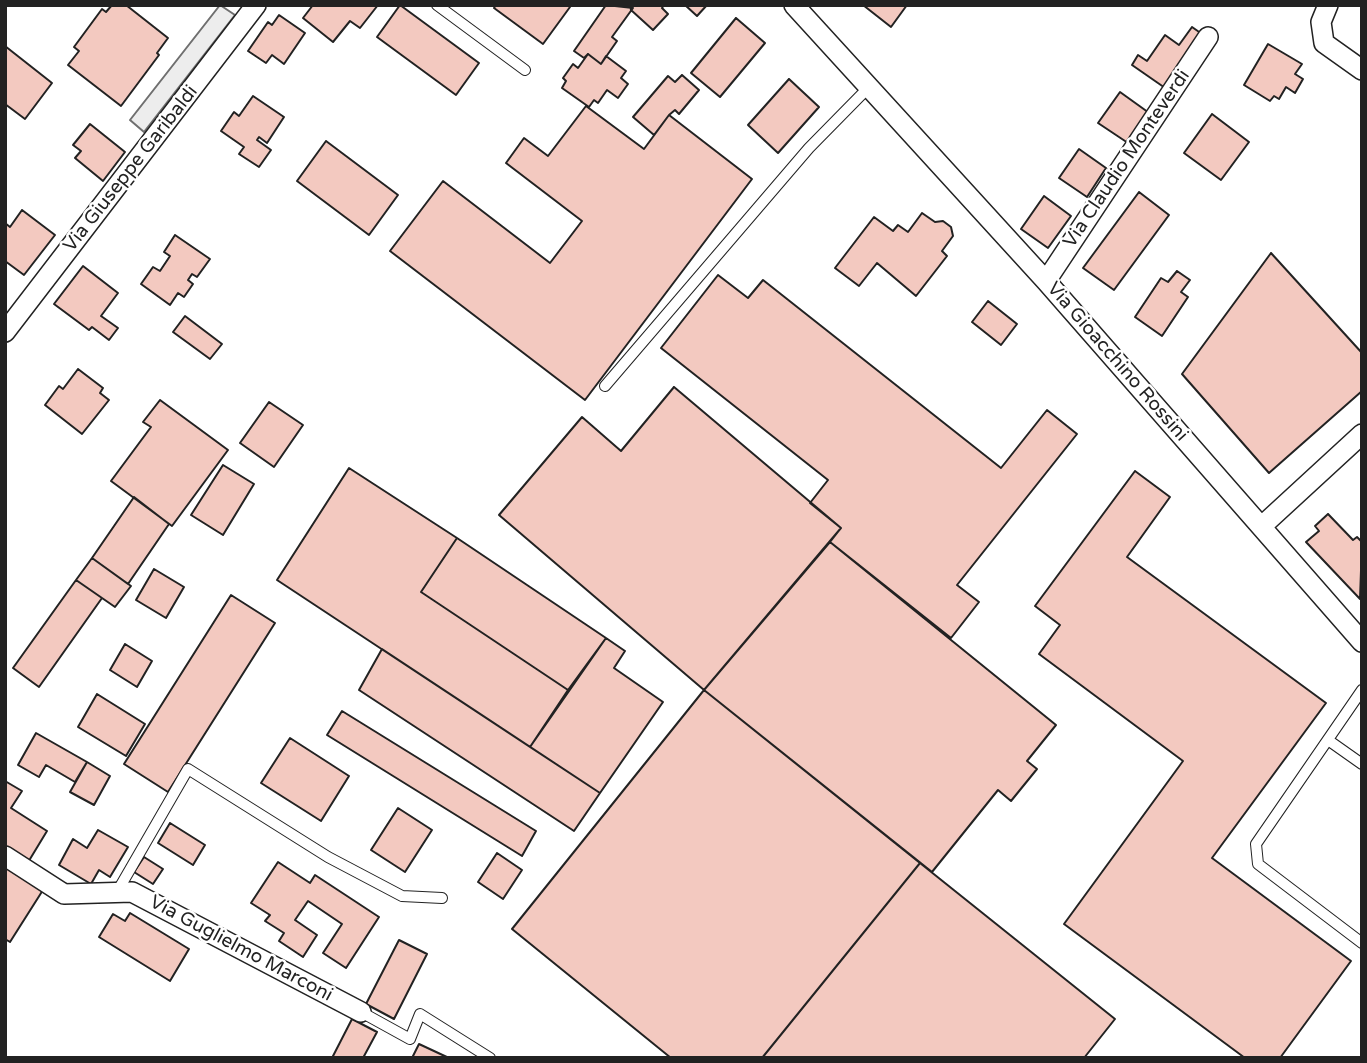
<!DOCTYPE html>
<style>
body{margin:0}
#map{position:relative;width:1367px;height:1063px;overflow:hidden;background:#fff;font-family:"Varela Round",sans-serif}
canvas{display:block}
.frame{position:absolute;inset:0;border:7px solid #222;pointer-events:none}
</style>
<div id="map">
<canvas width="1367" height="1063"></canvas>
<div class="frame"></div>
</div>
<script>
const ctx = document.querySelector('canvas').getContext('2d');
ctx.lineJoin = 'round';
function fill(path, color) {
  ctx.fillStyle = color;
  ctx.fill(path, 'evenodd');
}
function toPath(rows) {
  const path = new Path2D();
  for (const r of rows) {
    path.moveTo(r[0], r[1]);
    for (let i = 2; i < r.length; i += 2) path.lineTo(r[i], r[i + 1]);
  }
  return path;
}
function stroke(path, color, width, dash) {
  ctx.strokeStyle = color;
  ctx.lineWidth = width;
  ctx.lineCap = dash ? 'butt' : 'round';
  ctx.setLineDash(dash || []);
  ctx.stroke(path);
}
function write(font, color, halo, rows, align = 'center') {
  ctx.font = font + ' "Varela Round",sans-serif';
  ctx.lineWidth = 5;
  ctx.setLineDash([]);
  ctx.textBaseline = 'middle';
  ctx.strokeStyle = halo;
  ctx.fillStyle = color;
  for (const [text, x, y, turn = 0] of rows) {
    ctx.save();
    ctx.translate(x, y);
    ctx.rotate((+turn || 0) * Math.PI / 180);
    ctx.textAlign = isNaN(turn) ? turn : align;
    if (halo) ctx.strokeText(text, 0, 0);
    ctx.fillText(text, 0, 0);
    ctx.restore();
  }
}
const parking = toPath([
 [220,5,235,15,144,132,130,120,220,5]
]);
fill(parking, '#ededed');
stroke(parking, '#6f6f6f', 2);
const building = toPath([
 [112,5,126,5,168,38,157,53,159,55,121,106,68,65,79,51,74,47,102,9,106,12,112,5],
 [313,5,378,5,360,28,350,21,333,42,303,18,313,5],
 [400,5,479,63,456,95,377,37,400,5],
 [496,5,567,5,570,7,543,44,494,8,496,5],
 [606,5,633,8,612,37,617,41,601,64,588,54,584,58,574,51,606,5],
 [630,5,664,5,662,8,668,14,653,30,631,10,630,5],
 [685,5,707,5,697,16,685,5],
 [863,5,907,5,891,27,863,5],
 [279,15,305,33,284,64,272,55,266,63,248,51,268,22,272,25,279,15],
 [736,18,765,43,720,97,691,73,736,18],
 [1192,27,1202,34,1168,90,1132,65,1138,55,1147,61,1165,35,1179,45,1192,27],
 [1268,44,1302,64,1295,74,1303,79,1295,93,1286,87,1279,99,1274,96,1270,101,1244,85,1268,44],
 [5,46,52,83,25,119,5,104,5,46],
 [588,54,601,64,606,56,626,71,621,78,628,84,618,98,607,90,598,103,594,100,589,107,562,88,566,81,563,78,573,64,578,68,588,54],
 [682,75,699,90,679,114,675,110,669,115,654,135,633,117,668,76,675,82,682,75],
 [789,79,819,107,778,153,748,125,789,79],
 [1120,92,1152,115,1131,145,1098,123,1120,92],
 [253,96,284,117,267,143,259,137,257,140,271,150,259,167,239,154,244,147,221,131,234,112,239,116,253,96],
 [586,106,644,149,669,115,752,179,585,400,390,251,443,181,550,263,582,221,506,163,524,138,548,156,586,106],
 [1212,114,1249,142,1221,180,1184,153,1212,114],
 [90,124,125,152,103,181,75,158,81,151,73,145,90,124],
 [326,141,398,195,369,235,297,181,326,141],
 [1079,149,1106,168,1087,197,1059,178,1079,149],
 [1139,192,1169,215,1114,290,1083,268,1139,192],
 [1044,196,1071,216,1048,248,1021,229,1044,196],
 [22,210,55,235,24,275,5,261,5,223,10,227,22,210],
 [922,213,935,222,943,221,951,227,953,236,942,251,947,256,916,296,877,263,859,286,835,268,874,217,893,231,898,225,908,232,922,213],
 [175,235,210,259,197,277,192,274,188,280,193,284,184,297,178,293,170,305,141,284,153,267,160,271,170,256,164,252,175,235],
 [1271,253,1362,353,1362,391,1269,473,1182,374,1271,253],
 [83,266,118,293,101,316,118,328,109,340,92,327,89,330,54,304,83,266],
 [1177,271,1190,280,1181,292,1188,297,1162,336,1135,317,1161,278,1168,282,1177,271],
 [718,275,748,298,763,280,1001,468,1047,410,1077,434,957,585,979,602,951,638,830,542,841,528,810,503,828,480,661,348,718,275],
 [988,301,1017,324,1001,345,972,322,988,301],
 [185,316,222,344,210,359,173,332,185,316],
 [78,369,103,388,100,393,109,400,82,434,45,405,59,386,63,389,78,369],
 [674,387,841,528,704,690,499,515,582,417,621,451,674,387],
 [160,400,228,450,172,526,111,481,151,427,143,422,160,400],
 [269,402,303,425,274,467,240,443,269,402],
 [223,465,254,484,223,535,191,515,223,465],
 [349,468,457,538,421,592,568,690,530,747,277,580,349,468],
 [1135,471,1170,497,1127,557,1326,703,1212,858,1351,961,1280,1058,1245,1058,1064,924,1183,761,1039,654,1060,625,1035,606,1135,471],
 [134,497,169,524,128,584,92,558,134,497],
 [1328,514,1353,540,1357,537,1362,542,1360,599,1306,542,1319,531,1315,526,1328,514],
 [457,538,606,638,568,690,421,592,457,538],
 [830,542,1056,725,1027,761,1037,769,1011,801,998,790,932,872,704,690,830,542],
 [92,558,131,586,115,607,76,580,92,558],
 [154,569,184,587,166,618,136,600,154,569],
 [76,580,102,598,39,687,13,668,76,580],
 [231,595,275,623,168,792,124,764,231,595],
 [606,638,625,651,614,668,663,702,600,793,530,747,606,638],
 [125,644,152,661,137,687,110,670,125,644],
 [382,649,600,793,574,831,359,690,382,649],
 [704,690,920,863,762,1058,671,1058,512,929,704,690],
 [97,694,145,724,126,756,78,727,97,694],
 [342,711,536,831,522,856,327,735,342,711],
 [36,733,87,762,75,782,46,765,39,777,18,765,36,733],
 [290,738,349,776,321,821,261,783,290,738],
 [87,762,110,776,94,805,70,792,87,762],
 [5,781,22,791,11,808,47,831,27,864,5,851,5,781],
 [398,808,432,830,405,872,371,850,398,808],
 [170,823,205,845,193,865,158,843,170,823],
 [98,830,128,847,110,877,99,870,91,884,59,865,73,839,87,848,98,830],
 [497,853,522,870,503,899,478,882,497,853],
 [144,857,163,869,153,884,134,872,144,857],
 [278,862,310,883,315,875,379,917,346,968,323,953,342,924,308,901,295,920,317,935,303,957,279,941,284,933,265,921,270,915,251,903,278,862],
 [920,863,1115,1019,1084,1058,762,1058,920,863],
 [5,866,43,890,10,942,5,939,5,866],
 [130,913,189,949,170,981,99,937,113,914,125,921,130,913],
 [399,940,427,954,394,1019,366,1004,399,940],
 [352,1019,377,1032,363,1058,332,1058,352,1019],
 [419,1044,449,1058,412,1058,419,1044]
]);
fill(building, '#f3c9c0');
stroke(building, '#222', 2);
const service = toPath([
 [437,5,525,70],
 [605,386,809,148,868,88],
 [1362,690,1256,844,1258,864,1362,943],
 [1328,740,1362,764],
 [117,892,188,769,328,857,402,896,442,898],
 [361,1012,410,1039,420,1014,490,1058]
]);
const minor = toPath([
 [794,5,1046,281,1362,642],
 [1328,5,1321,22,1324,43,1362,70],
 [1046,281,1208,37],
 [5,332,256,5],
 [1262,526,1362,434],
 [5,856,64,894,132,892,361,1012]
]);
stroke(service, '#222', 12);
stroke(minor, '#222', 22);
stroke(service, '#fff', 10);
stroke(minor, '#fff', 19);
write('19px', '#222', '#fff', [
 ["Via Claudio Monteverdi",1127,159,-56],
 ["Via Giuseppe Garibaldi",131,169,-52],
 ["Via Gioacchino Rossini",1117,362,49],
 ["Via Guglielmo Marconi",241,949,28]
]);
</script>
